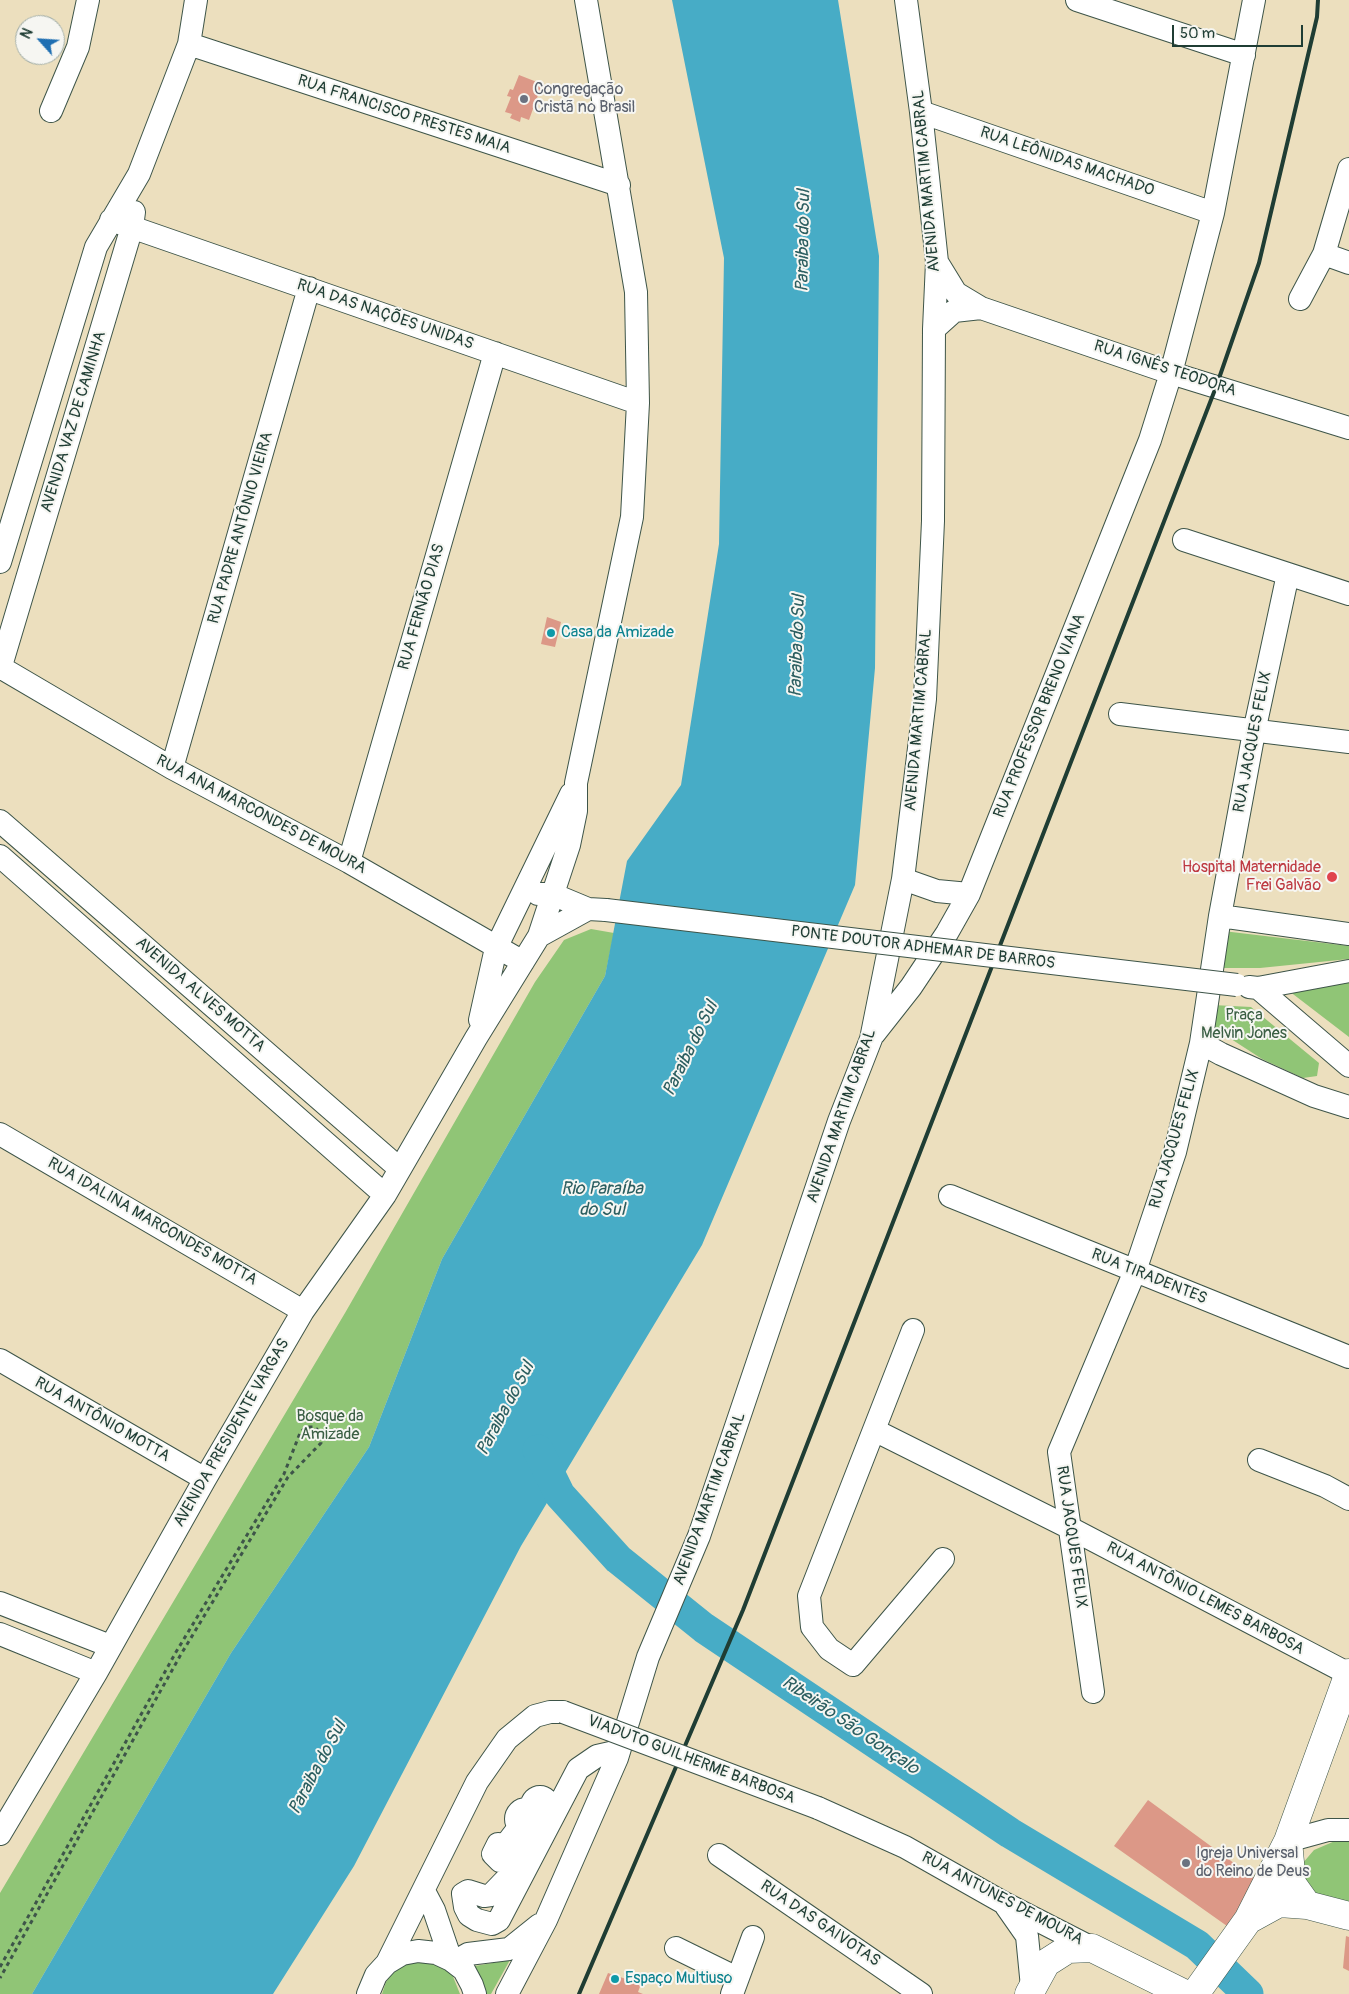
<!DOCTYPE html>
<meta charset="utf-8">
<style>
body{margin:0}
#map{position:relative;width:1349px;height:1994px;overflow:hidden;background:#ecdfbe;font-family:Pangolin,sans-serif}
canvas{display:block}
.north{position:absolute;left:15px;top:15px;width:50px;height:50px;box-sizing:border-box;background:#f6f6f2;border:1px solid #a0aca6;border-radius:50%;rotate:296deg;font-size:14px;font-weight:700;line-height:20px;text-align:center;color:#1f3d34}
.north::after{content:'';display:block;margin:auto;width:18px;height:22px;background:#1f6fb2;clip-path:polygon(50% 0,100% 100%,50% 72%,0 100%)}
.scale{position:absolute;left:1172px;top:25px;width:131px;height:22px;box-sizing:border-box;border:2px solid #1f3d34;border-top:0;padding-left:6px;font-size:15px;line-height:18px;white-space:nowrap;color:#1f3d34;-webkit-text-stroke:4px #f6f6f2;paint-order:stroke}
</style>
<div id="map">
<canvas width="1349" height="1994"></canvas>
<div class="north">N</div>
<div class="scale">50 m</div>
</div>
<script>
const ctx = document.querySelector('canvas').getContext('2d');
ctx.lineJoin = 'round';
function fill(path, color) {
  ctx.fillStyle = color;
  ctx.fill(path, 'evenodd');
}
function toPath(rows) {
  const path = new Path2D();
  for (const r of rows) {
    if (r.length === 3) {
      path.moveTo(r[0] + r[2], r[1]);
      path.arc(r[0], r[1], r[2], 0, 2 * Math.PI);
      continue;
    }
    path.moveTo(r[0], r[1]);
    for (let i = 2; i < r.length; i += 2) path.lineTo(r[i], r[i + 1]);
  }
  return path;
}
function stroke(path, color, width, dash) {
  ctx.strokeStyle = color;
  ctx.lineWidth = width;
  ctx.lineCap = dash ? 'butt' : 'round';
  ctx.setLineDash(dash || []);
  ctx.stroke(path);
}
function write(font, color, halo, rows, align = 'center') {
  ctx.font = font + ' Pangolin,sans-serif';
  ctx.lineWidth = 4;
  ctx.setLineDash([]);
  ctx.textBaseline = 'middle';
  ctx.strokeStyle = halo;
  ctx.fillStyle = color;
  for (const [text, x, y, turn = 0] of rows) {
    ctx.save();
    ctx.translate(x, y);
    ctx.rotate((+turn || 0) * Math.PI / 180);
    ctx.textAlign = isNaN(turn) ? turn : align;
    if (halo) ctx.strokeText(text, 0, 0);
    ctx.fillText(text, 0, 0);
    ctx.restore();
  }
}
fill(toPath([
 [591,929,614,933,605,976,442,1259,369,1447,231,1653,32,1994,0,1994,0,1893,345,1313,535,982,564,940],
 [1223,931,1349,946,1349,959,1260,968,1217,968],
 [1349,982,1349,1037,1289,991],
 [1213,1005,1251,1007,1319,1063,1317,1076,1303,1078,1262,1059,1211,1026],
 [1335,1841,1349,1842,1349,1908,1315,1900,1301,1882,1302,1864,1314,1850],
 [417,1960,442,1966,452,1974,460,1994,382,1994,386,1982,394,1971,404,1964],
 [510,1960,491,1994,482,1994,469,1967]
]), '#90c576');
fill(toPath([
 [672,0,838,0,879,256,875,668,855,885,702,1245,521,1546,354,1866,273,1994,32,1994,231,1653,369,1447,442,1259,605,976,627,861,681,785,719,544,724,258]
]), '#47acc6');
stroke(toPath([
 [538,1450,560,1495,618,1559,704,1628,1010,1833,1197,1945,1248,1994]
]), '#47acc6', 31);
fill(toPath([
 [519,75,542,84,537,98,540,99,537,107,534,106,529,120,521,117,520,122,510,118,512,114,505,112,511,97,507,96,510,89,513,90],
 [547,617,561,622,555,647,541,644],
 [1148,1800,1257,1880,1227,1926,1114,1846],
 [1346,1936,1349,1937,1349,1971,1343,1968],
 [608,1973,641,1984,638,1992,643,1994,599,1994]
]), '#dc9887');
const minor = toPath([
 [1077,0,1244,55],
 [189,44,619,185],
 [51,111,78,47,88,0],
 [921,112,1213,213],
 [111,220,638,403],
 [1324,254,1349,263],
 [937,262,956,293,981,308,1171,373,1349,428],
 [1300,299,1324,254,1349,169],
 [934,329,954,311,981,308],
 [1184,540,1349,594],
 [0,562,96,247,139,174,189,44,196,0],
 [0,667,172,768,349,862,523,962],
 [0,669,132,227,134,212],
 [1120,714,1349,742],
 [172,768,309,288],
 [0,821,400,1169],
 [0,856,385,1195],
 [349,862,495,353],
 [903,879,937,891,969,894],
 [538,894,552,894,588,909,606,910],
 [1220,916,1349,934],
 [539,936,588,909],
 [1249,987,1258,988,1349,971],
 [1258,988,1349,1066],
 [480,1020,496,948,571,794],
 [874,1034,911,987,947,933,969,894,1150,440,1171,373,1213,213,1254,0],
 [1201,1043,1221,1054,1314,1096,1349,1107],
 [0,1134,303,1311],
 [950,1196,1349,1357],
 [913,1330,809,1596,812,1627,829,1649,853,1665,943,1559],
 [0,1360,205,1479],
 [874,1430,1070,1528,1349,1674],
 [1259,1460,1325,1486,1349,1499],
 [0,1603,110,1646],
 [0,1634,96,1673],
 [1093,1692,1059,1452,1135,1271,1175,1152,1201,1043,1220,916,1254,732,1288,574],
 [540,1805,8],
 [818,1808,905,1847,1004,1903,1092,1948],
 [526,1819,10],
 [520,1826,504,1847,498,1844,493,1854,500,1861,506,1861,513,1847,528,1833,533,1836,534,1842,520,1865,491,1895,484,1896,468,1891,463,1894,465,1907,469,1915,477,1920,492,1924,499,1920,578,1769,597,1756,619,1751],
 [0,1834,96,1673,205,1479,303,1311,385,1195,476,1038,539,936,569,845,576,811,576,783,632,517,638,403,636,292,586,0],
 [1288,1841,1328,1830,1349,1830],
 [719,1855,921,1994],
 [424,1891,434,1910,451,1960],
 [1006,1906,1027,1936,1032,1987],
 [676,1948,737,1978],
 [454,1962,468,1954,509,1949,539,1925],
 [387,1963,477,1782,507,1739,535,1716,550,1712,563,1712],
 [368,1994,376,1975,387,1963,402,1954,418,1951,436,1953,451,1960,464,1970,472,1985,475,1994],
 [507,1994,546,1920,617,1758,648,1657,699,1536,839,1121,871,1039,903,879,925,699,933,521,934,329,937,262,921,112,906,0],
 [732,1994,753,1937]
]);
const major = toPath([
 [1288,1841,1292,1884,1307,1905],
 [1248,1920,1279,1903,1307,1905,1349,1916],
 [1029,1994,1046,1963,1068,1949,1092,1948,1185,1994],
 [1195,1994,1248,1920,1288,1841,1349,1673]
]);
stroke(minor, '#3e5549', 24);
stroke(major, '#3e5549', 29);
stroke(toPath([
 [0,1967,176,1652,284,1474,300,1433,306,1427,315,1427,321,1434,321,1443,288,1477,180,1656,0,1978]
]), '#3e5549', 3, [4, 4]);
stroke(minor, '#fff', 22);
stroke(major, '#fff', 28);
stroke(toPath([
 [579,1994,743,1610,1216,387,1259,263,1317,17,1318,0]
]), '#1f3d34', 4);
const minorBridge = toPath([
 [606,910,1237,985],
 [563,1712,818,1808]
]);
stroke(minorBridge, '#3e5549', 24, []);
stroke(minorBridge, '#fff', 22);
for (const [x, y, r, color] of [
 [524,99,5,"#6b7280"],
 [551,633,5,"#0f9aa8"],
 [1332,877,6,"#e0444e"],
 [1186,1863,5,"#6b7280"],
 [615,1979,5,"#0f9aa8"]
]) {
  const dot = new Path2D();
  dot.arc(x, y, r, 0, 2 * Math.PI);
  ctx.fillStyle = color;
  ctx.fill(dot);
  stroke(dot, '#f6f6f2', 2);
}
write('16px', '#5b616d', '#f6f6f2', [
 ["Congregação",534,90],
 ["Cristã no Brasil",534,108],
 ["Igreja Universal",1196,1854],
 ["do Reino de Deus",1196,1872]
], 'left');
write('16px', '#1f3d34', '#f6f6f2', [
 ["RUA FRANCISCO PRESTES MAIA",404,115,18],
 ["RUA LEÔNIDAS MACHADO",1067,162,19],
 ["AVENIDA MARTIM CABRAL",927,181,-95],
 ["RUA DAS NAÇÕES UNIDAS",385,315,19],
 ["RUA IGNÊS TEODORA",1165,369,18],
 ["AVENIDA VAZ DE CAMINHA",74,422,-73],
 ["RUA PADRE ANTÔNIO VIEIRA",241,528,-74],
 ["RUA FERNÃO DIAS",422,607,-74],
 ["RUA PROFESSOR BRENO VIANA",1040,716,-68],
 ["AVENIDA MARTIM CABRAL",919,720,-85],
 ["RUA JACQUES FELIX",1253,742,-79],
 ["RUA ANA MARCONDES DE MOURA",261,815,28],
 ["PONTE DOUTOR ADHEMAR DE BARROS",923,948,7],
 ["AVENIDA ALVES MOTTA",200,995,41],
 ["AVENIDA MARTIM CABRAL",842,1116,-71],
 ["RUA JACQUES FELIX",1175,1139,-74],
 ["RUA IDALINA MARCONDES MOTTA",152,1222,30],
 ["RUA TIRADENTES",1149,1277,22],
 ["RUA ANTÔNIO MOTTA",102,1420,30],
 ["AVENIDA PRESIDENTE VARGAS",232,1433,-60],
 ["AVENIDA MARTIM CABRAL",710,1499,-70],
 ["RUA JACQUES FELIX",1071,1537,82],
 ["RUA ANTÔNIO LEMES BARBOSA",1205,1599,28],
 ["VIADUTO GUILHERME BARBOSA",691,1760,21],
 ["RUA ANTUNES DE MOURA",1002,1899,28],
 ["RUA DAS GAIVOTAS",820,1924,34]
]);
write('16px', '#0d838f', '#f6f6f2', [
 ["Casa da Amizade",561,633],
 ["Espaço Multiuso",625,1979]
], 'left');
write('16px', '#be3a42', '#f6f6f2', [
 ["Hospital Maternidade",1321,868],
 ["Frei Galvão",1321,886]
], 'right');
write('16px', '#3b5f44', '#f6f6f2', [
 ["Praça",1244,1016],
 ["Melvin Jones",1244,1034],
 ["Bosque da",330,1417],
 ["Amizade",330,1435]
]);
write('italic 18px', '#2b5e60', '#f6f6f2', [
 ["Paraiba do Sul",804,241,-89],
 ["Paraiba do Sul",798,646,-88],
 ["Paraiba do Sul",691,1049,-64],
 ["Rio Paraíba",602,1189],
 ["do Sul",602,1210],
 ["Paraiba do Sul",506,1409,-62],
 ["Ribeirão São Gonçalo",850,1726,34],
 ["Paraiba do Sul",318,1768,-62]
]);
</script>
